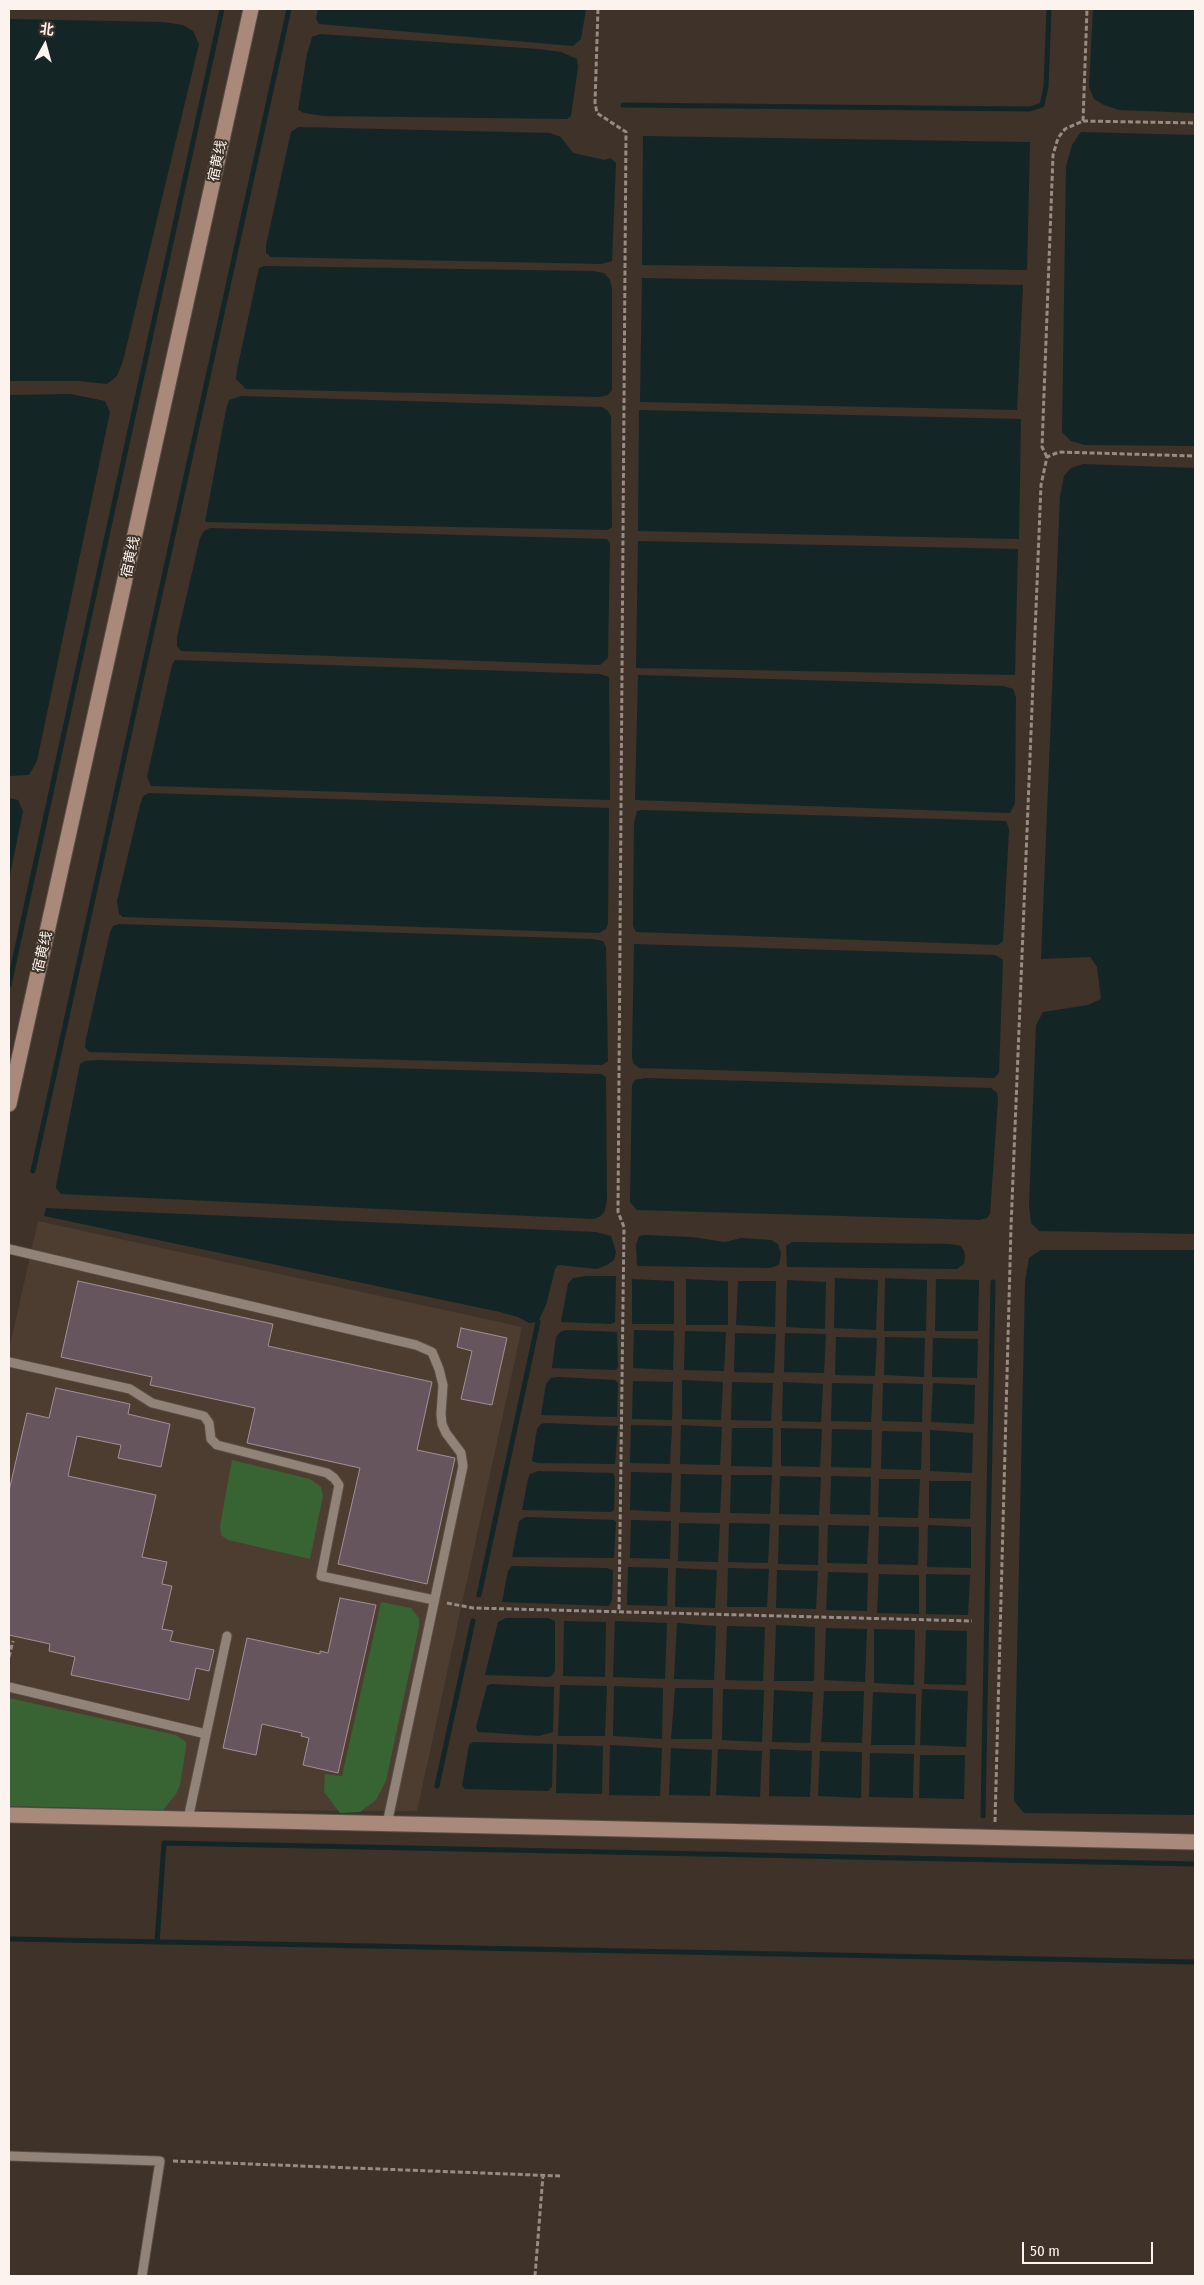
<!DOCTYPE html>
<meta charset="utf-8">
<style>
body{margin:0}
#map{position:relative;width:1204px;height:2285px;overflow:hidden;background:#3e3229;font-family:"Fira Sans Condensed","Noto Sans SC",sans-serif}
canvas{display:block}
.frame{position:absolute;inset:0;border:10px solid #fcf3ee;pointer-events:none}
.north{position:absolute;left:20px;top:20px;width:50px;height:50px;-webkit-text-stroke:4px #3e3229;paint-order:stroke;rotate:7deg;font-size:14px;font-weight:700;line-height:20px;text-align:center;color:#fcf3ee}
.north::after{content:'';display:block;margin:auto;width:18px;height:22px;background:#fcf3ee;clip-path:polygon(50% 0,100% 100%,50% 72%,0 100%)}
.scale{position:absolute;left:1022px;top:2242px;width:131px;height:22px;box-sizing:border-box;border:2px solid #fcf3ee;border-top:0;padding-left:6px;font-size:15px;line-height:18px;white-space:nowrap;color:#fcf3ee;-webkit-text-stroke:4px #3e3229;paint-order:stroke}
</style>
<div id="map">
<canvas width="1204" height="2285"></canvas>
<div class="frame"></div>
<div class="north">北</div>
<div class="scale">50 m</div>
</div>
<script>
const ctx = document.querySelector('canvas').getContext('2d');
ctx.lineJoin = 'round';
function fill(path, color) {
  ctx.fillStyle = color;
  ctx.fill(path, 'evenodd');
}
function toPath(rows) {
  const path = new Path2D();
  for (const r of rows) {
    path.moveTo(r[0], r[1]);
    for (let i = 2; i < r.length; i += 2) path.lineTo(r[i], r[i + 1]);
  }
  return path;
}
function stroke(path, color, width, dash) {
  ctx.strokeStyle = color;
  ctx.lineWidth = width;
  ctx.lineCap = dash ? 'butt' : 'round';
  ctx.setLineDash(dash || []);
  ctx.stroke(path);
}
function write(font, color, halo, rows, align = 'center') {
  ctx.font = font + ' "Fira Sans Condensed","Noto Sans SC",sans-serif';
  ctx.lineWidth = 4;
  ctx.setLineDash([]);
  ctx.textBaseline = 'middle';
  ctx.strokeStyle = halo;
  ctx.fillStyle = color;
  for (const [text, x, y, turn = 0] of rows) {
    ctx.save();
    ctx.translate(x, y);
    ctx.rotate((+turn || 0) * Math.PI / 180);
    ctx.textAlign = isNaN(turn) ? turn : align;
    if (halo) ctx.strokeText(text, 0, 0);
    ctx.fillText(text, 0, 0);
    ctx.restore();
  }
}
fill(toPath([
 [38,1221,522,1327,417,1811,163,1810,9,1806,9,1350]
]), '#4d3d31');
fill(toPath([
 [232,1460,310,1479,321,1487,323,1496,310,1559,228,1540,221,1535,220,1526],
 [381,1602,411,1608,419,1618,419,1627,386,1781,376,1800,360,1812,340,1813,324,1792,325,1774,342,1776],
 [9,1698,176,1735,186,1742,186,1748,180,1785,176,1794,163,1810,9,1806]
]), '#386332');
fill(toPath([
 [318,9,586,9,581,39,573,46,319,24,316,19],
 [1093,9,1195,9,1195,113,1119,110,1104,105,1094,99,1089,87],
 [9,19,163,22,183,25,193,31,199,44,123,361,117,376,107,384,78,381,9,381],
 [320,34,538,49,561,52,577,59,578,67,571,116,567,119,324,116,304,113,298,110,307,54,312,37],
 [298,127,550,133,561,137,573,153,605,160,610,158,616,163,612,261,601,264,271,257,266,253,266,245,291,132],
 [1081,132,1195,135,1195,446,1085,445,1071,441,1062,432,1066,166,1072,145],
 [643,136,1030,142,1027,270,642,265],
 [264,266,592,271,604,273,610,280,612,289,612,390,608,395,600,397,246,389,236,379,237,370,259,268],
 [642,278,1023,285,1017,410,640,402],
 [71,394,105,401,110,412,37,761,29,775,9,776,9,395],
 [242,396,602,407,608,411,611,416,612,527,607,530,205,522,226,410,229,400],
 [639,410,1021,419,1019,539,638,531],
 [1083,464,1195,468,1195,1234,1039,1231,1031,1223,1029,1205,1036,1025,1043,1012,1088,1005,1101,999,1097,967,1090,957,1041,959,1060,496,1064,476,1071,468],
 [210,528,607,539,610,543,608,658,600,665,181,651,177,646,177,637,200,538,204,531],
 [638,541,1018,549,1015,675,636,668],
 [175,660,600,674,609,677,610,800,151,786,147,777,172,665],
 [638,675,1004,686,1013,689,1016,697,1015,803,1010,813,635,800],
 [149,793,609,808,608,923,606,929,599,933,123,917,119,914,117,901,140,805,143,796],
 [9,798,18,800,23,811,9,880],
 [643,810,1006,821,1009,829,1003,941,998,945,636,932,633,926,634,823,637,811],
 [119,924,593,939,603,941,606,947,608,1061,602,1065,89,1052,85,1047,86,1039,110,932,113,926],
 [634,944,995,955,1003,960,999,1073,994,1078,639,1068,633,1063,632,1056],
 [100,1060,601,1074,606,1077,607,1198,605,1211,601,1216,594,1219,61,1194,56,1188,57,1181,80,1064,85,1061],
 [645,1078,991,1088,997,1093,998,1100,990,1214,987,1218,979,1220,637,1210,630,1202,632,1085,635,1080],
 [46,1208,596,1232,611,1236,616,1252,614,1260,607,1265,597,1269,558,1265,555,1269,546,1305,538,1322,529,1323,518,1317,500,1312,44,1216],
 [645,1235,692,1237,725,1242,741,1238,771,1240,778,1244,781,1253,779,1265,770,1268,637,1266,636,1245,639,1236],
 [792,1242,950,1244,961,1246,964,1251,965,1258,964,1264,957,1269,787,1267,786,1246],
 [1041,1250,1195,1250,1195,1815,1024,1813,1014,1801,1025,1282,1029,1258],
 [586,1276,616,1276,615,1322,611,1324,561,1322,568,1284,573,1278],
 [835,1278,878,1280,876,1330,834,1328],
 [885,1278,927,1280,926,1331,884,1331],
 [632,1279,674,1281,674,1324,632,1324],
 [686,1279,728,1281,728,1325,686,1325],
 [936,1279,979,1280,978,1331,935,1331],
 [787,1280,826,1282,825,1329,786,1327],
 [738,1281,776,1281,775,1327,736,1325],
 [566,1330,617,1332,618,1367,616,1370,552,1368,556,1337,560,1332],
 [634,1330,674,1331,673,1370,633,1368],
 [685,1331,726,1332,724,1371,684,1370],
 [735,1333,776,1334,774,1373,734,1372],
 [785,1333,826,1334,824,1373,784,1372],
 [836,1337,877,1338,875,1376,835,1375],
 [885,1337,925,1338,924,1377,884,1375],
 [933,1338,978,1339,977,1378,932,1377],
 [558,1377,615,1380,618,1383,617,1417,541,1415,546,1384,551,1378],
 [682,1380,723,1382,721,1420,682,1419],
 [633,1381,673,1382,672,1420,632,1419],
 [732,1382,773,1383,771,1421,731,1420],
 [783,1382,823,1384,821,1422,782,1421],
 [832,1383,873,1384,871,1422,831,1421],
 [883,1383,923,1384,922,1422,882,1421],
 [933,1383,975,1385,974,1424,931,1422],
 [545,1423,618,1426,615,1464,538,1463,532,1461,537,1429,541,1424],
 [631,1425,672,1426,670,1464,630,1463],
 [681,1425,722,1427,720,1465,680,1464],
 [732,1428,773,1428,772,1467,731,1466],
 [781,1428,822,1429,820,1467,781,1466],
 [832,1429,872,1430,871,1468,831,1467],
 [930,1430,973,1433,972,1473,930,1471],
 [882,1431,922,1432,921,1470,881,1469],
 [538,1471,613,1473,615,1478,614,1510,611,1512,522,1510,528,1479,530,1474],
 [631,1472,672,1473,670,1512,630,1510],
 [681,1474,722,1475,720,1513,680,1512],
 [731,1475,772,1475,770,1514,730,1513],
 [780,1476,821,1477,819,1515,779,1514],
 [831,1476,871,1477,870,1515,830,1514],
 [879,1479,920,1479,918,1518,878,1517],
 [929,1481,971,1481,970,1519,929,1518],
 [526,1517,614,1520,616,1522,614,1558,512,1557,519,1521],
 [631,1520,671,1521,670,1559,630,1558],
 [679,1523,720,1524,718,1562,678,1561],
 [729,1523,770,1524,768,1563,728,1562],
 [779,1525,819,1526,818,1565,778,1564],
 [828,1525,869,1526,867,1564,827,1563],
 [928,1525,971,1527,971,1568,927,1567],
 [879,1526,919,1527,918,1565,878,1564],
 [512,1566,606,1568,613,1570,612,1600,609,1606,502,1602,508,1571],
 [628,1567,668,1568,667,1606,627,1605],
 [676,1568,717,1570,715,1608,675,1607],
 [728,1568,769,1569,767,1607,727,1607],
 [777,1570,818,1571,816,1609,776,1608],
 [828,1572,868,1573,867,1611,826,1610],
 [879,1574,919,1575,919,1614,877,1613],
 [926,1574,970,1575,968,1615,926,1614],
 [506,1618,548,1618,555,1621,555,1670,553,1675,549,1677,485,1675,498,1622],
 [564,1621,606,1622,605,1677,563,1676],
 [615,1621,667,1623,665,1679,613,1677],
 [677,1623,716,1626,714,1680,674,1679],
 [776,1625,815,1627,814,1681,774,1681],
 [727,1626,765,1627,763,1681,725,1680],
 [826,1628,867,1629,865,1682,824,1680],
 [874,1629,915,1630,914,1685,874,1683],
 [926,1630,967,1631,966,1685,924,1684],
 [491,1684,554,1687,553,1732,539,1736,478,1732,476,1727,487,1686],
 [560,1685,607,1686,605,1736,558,1736],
 [614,1686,663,1688,662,1739,613,1736],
 [675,1688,713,1688,712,1739,671,1739],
 [723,1689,764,1690,762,1742,722,1740],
 [922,1689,968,1691,966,1747,920,1745],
 [774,1690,813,1692,810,1743,772,1742],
 [824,1691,864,1691,862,1743,821,1742],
 [873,1692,916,1694,915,1745,871,1745],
 [473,1742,553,1744,552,1787,548,1791,465,1789,462,1786,469,1745],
 [557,1744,603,1746,602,1794,556,1793],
 [610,1745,662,1748,660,1796,609,1795],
 [671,1748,712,1750,710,1796,669,1795],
 [718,1749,762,1751,760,1797,716,1795],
 [770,1749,812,1751,810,1797,769,1796],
 [820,1751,862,1752,861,1798,818,1796],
 [870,1753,914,1754,913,1798,869,1797],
 [920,1755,965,1755,964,1799,919,1798]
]), '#142526');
stroke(toPath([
 [623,105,1030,109,1042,105,1046,87,1049,9],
 [9,985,222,9],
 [33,1171,289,9],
 [479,1595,538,1322],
 [437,1786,473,1621],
 [983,1816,993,1282],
 [9,1939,1195,1962],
 [157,1942,164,1843,1195,1864]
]), '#142526', 5);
const building = toPath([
 [78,1281,273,1324,268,1346,432,1382,417,1450,455,1458,427,1584,338,1564,360,1468,247,1443,255,1408,150,1385,152,1377,61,1357,78,1281],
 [461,1328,507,1338,492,1405,461,1399,472,1351,457,1347,461,1328],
 [56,1388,130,1404,128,1414,170,1424,161,1467,118,1458,121,1445,77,1436,68,1476,156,1495,142,1557,167,1562,162,1584,172,1586,162,1629,173,1631,170,1641,214,1650,209,1671,196,1668,189,1700,71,1675,75,1657,49,1651,50,1644,9,1635,9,1491,27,1413,49,1418,56,1388],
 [340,1598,376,1605,338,1773,303,1765,309,1738,301,1736,302,1733,262,1724,256,1755,223,1748,247,1638,320,1654,320,1651,328,1653,340,1598]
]);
fill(building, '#66555c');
stroke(building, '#a29097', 1);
const lane = toPath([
 [9,1249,416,1345,432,1352,439,1369,443,1385,441,1414,442,1424,446,1433,461,1453,463,1466,387,1824],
 [9,1362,130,1389,152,1403,204,1416,209,1423,211,1439,217,1445,327,1473,334,1478,339,1485,321,1576,434,1600],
 [9,1687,206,1734],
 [188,1819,227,1636],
 [9,2156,160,2161,142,2276]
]);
const secondary = toPath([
 [9,1104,251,9],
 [9,1815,1195,1842]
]);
stroke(lane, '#594e46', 11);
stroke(secondary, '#594e46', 17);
stroke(toPath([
 [598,9,595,103,597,113,626,132,618,1212,624,1227,619,1611],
 [1083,121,1195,123],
 [1047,457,1042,447,1053,155,1058,138,1065,129,1083,121,1087,9],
 [447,1603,473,1608,972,1621],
 [9,1657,13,1641],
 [995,1822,1011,1227,1041,485,1047,457,1059,452,1195,456],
 [173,2161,560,2176],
 [535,2276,543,2175]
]), '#968c85', 3, [5, 2.5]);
stroke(lane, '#928379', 9);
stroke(secondary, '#a98979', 15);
write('14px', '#fcf3ee', '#3e3229', [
 ["宿黄线",218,161,-78],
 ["宿黄线",131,557,-78],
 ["宿黄线",43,952,-77]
]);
</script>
